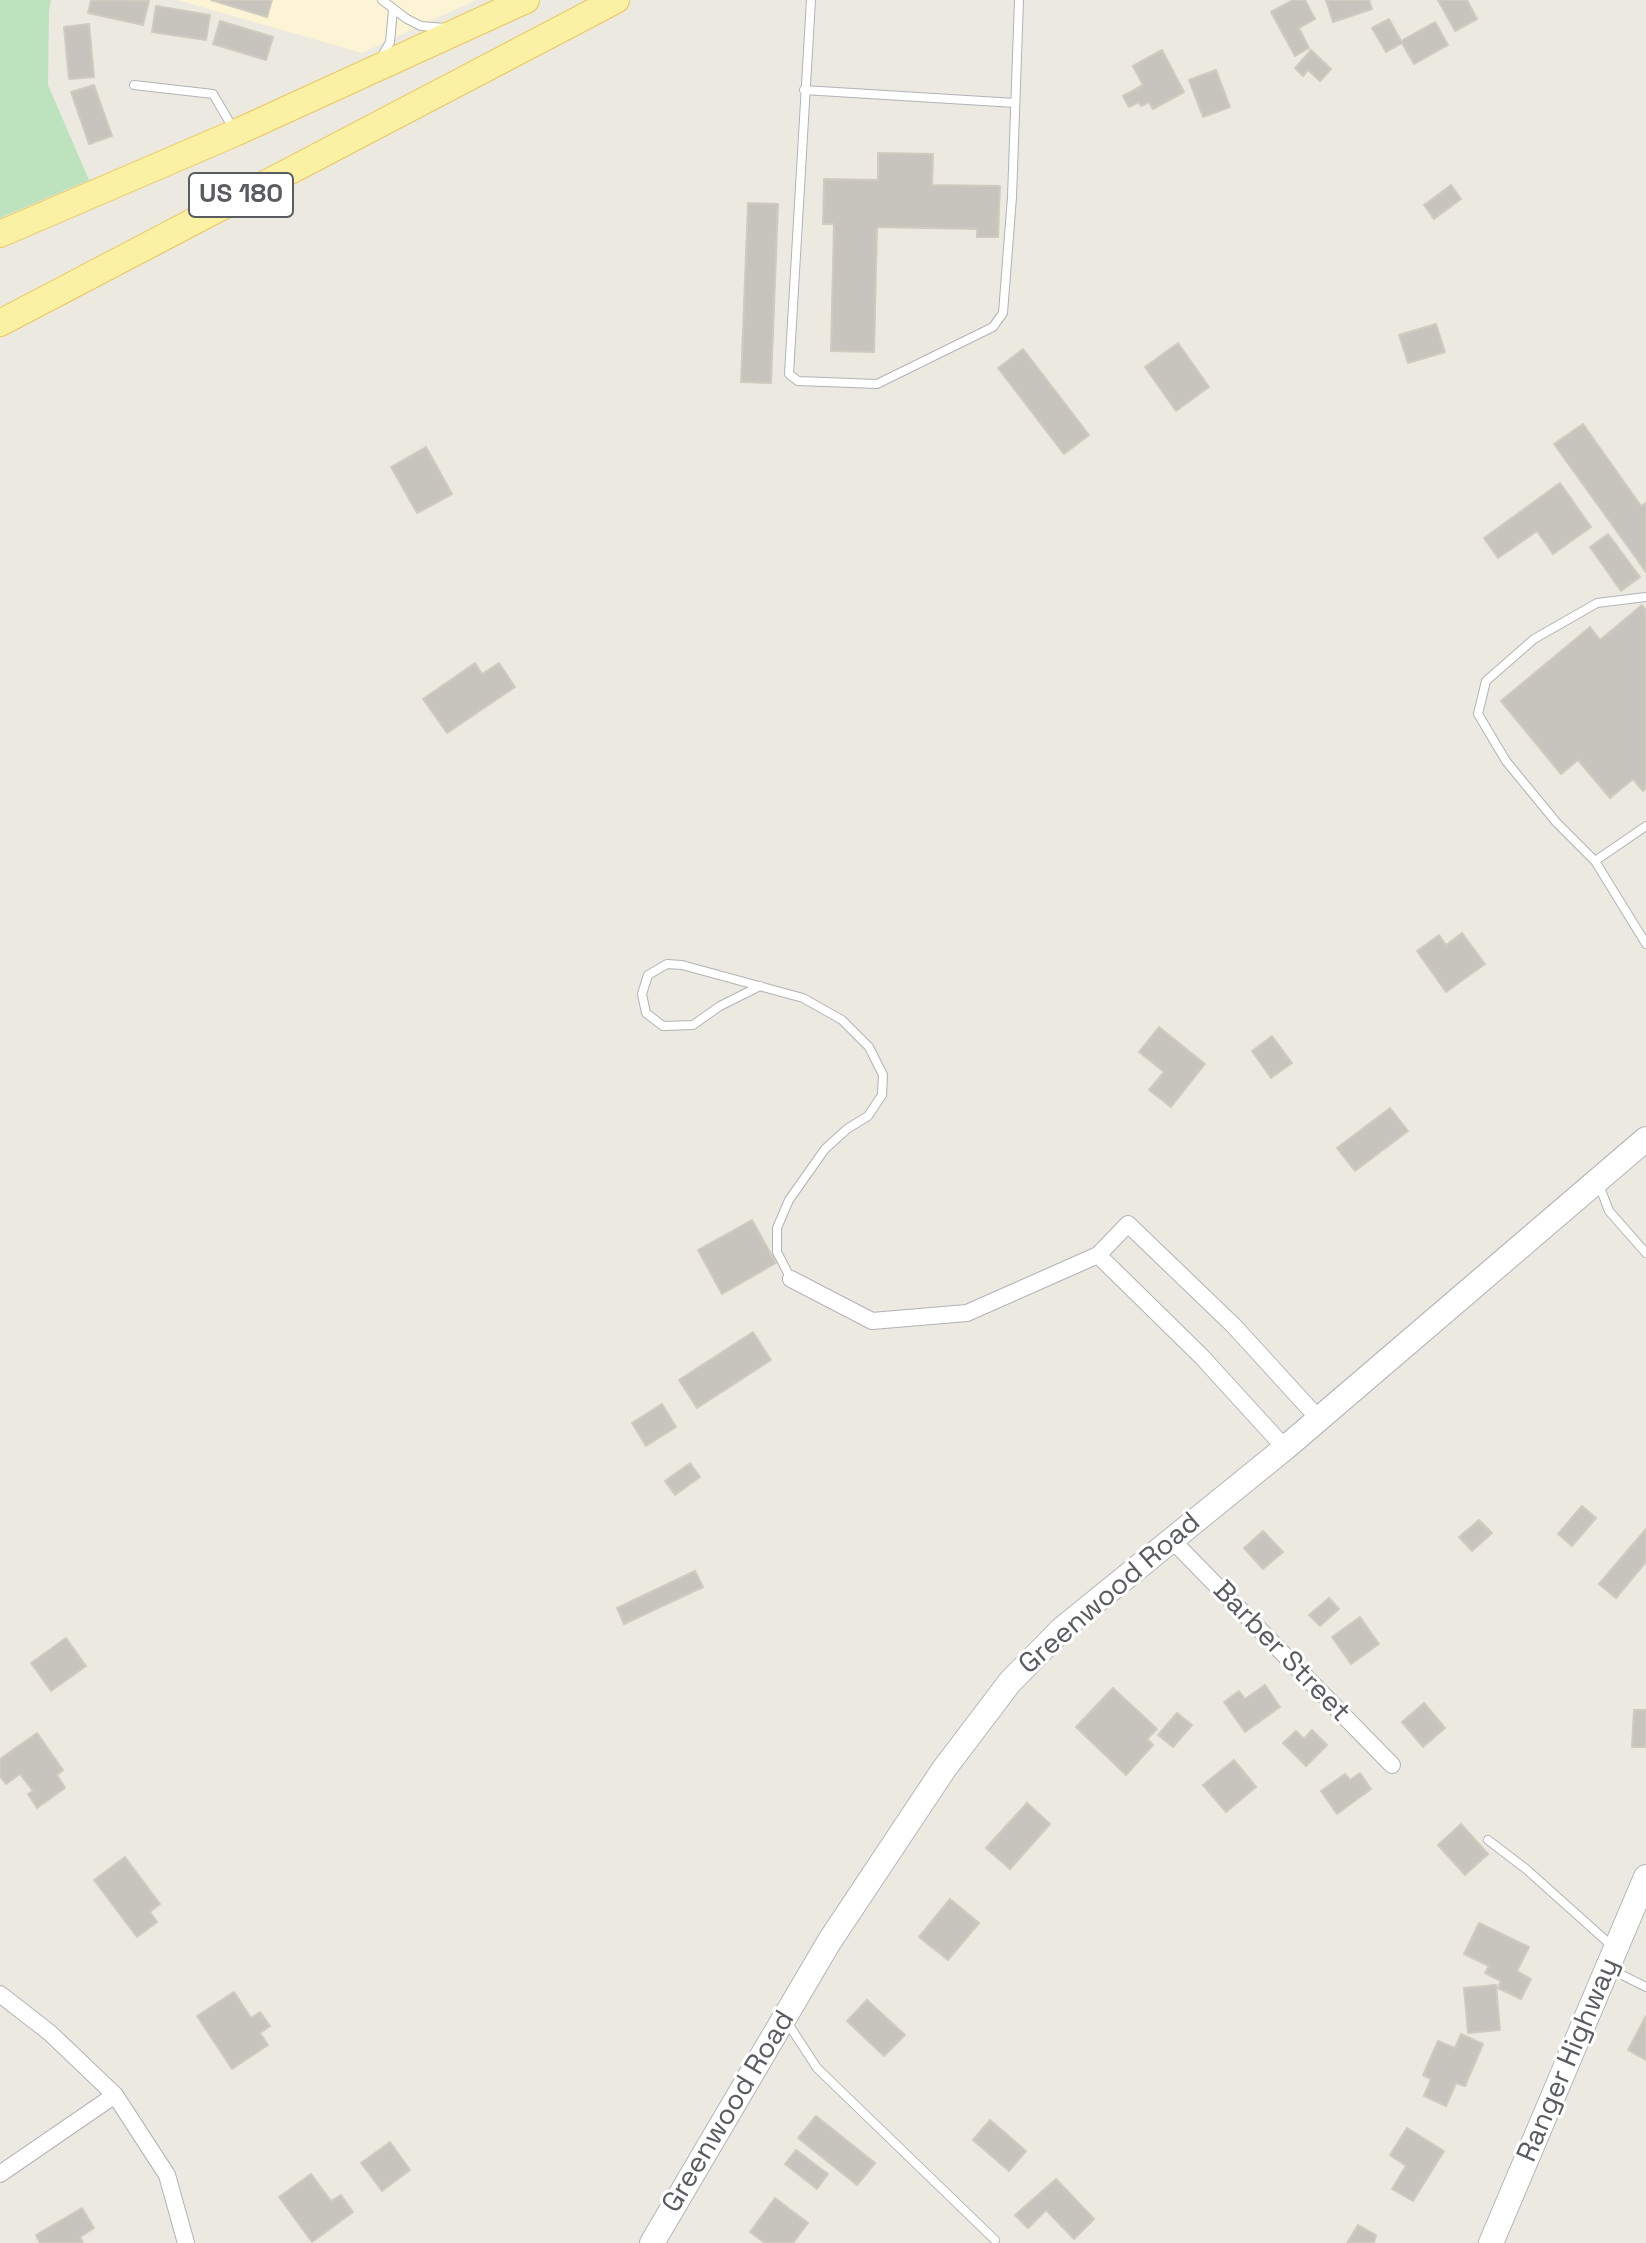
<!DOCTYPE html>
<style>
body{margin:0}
canvas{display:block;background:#ebe9e0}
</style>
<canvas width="1646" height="2243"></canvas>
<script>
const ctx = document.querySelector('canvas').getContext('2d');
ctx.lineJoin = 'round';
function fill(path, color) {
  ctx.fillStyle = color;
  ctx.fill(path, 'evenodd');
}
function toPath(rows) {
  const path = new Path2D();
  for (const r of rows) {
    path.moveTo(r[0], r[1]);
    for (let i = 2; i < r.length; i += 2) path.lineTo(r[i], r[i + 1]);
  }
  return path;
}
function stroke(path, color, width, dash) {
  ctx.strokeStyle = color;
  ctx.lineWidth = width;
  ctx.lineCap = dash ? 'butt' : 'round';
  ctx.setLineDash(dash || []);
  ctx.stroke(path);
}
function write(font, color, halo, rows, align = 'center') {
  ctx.font = font + ' "Space Grotesk",sans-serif';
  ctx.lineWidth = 6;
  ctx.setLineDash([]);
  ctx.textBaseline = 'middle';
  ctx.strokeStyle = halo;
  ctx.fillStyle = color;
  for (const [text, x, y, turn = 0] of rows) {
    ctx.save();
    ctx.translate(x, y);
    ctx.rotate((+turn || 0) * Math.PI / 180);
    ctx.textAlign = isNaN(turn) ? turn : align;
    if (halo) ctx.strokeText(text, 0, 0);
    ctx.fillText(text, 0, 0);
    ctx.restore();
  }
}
fill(toPath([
 [177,0,476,0,362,53]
]), '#fcf4d4');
fill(toPath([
 [0,0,51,0,49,11,48,85,89,180,0,218]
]), '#bde3be');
const building = toPath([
 [91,0,149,1,143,25,88,13,91,0],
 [211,0,272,0,267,17,211,0],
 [1293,0,1305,0,1315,19,1299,28,1309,48,1295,56,1271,12,1293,0],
 [1326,0,1369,0,1372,9,1333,22,1326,0],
 [1438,0,1467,0,1477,19,1455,31,1438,0],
 [156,6,210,15,206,40,152,32,156,6],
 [1389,19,1401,41,1435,22,1448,45,1414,64,1402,43,1386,52,1372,28,1389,19],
 [220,21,273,37,266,60,213,44,220,21],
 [89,24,94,77,69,79,64,27,89,24],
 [1162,50,1184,92,1153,109,1149,102,1141,106,1139,102,1129,107,1123,96,1143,85,1133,66,1162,50],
 [1311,50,1331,69,1320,81,1308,70,1303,76,1295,68,1311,50],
 [1216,70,1230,107,1203,117,1189,80,1216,70],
 [94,85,112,136,89,144,71,92,94,85],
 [878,153,933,154,932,185,1000,186,998,237,977,237,977,229,877,227,874,352,831,351,834,224,823,224,824,179,878,180,878,153],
 [1451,185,1461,199,1434,219,1424,205,1451,185],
 [748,203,778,204,771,383,741,382,748,203],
 [1436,324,1445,352,1408,363,1399,335,1436,324],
 [1178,343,1209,387,1176,411,1145,367,1178,343],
 [1023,349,1089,435,1064,454,998,368,1023,349],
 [1583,424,1641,506,1646,503,1646,572,1554,444,1583,424],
 [426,447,452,494,417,513,391,467,426,447],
 [1560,483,1591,527,1553,554,1537,531,1498,558,1484,538,1560,483],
 [1608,534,1640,577,1621,591,1590,547,1608,534],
 [1642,605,1646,610,1646,788,1643,791,1633,779,1610,798,1578,760,1561,774,1501,701,1590,627,1600,640,1642,605],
 [475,663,482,674,499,663,515,687,447,733,423,699,475,663],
 [1462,933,1485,964,1446,992,1417,951,1439,935,1446,945,1462,933],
 [1159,1027,1205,1064,1171,1107,1149,1090,1164,1072,1139,1052,1159,1027],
 [1272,1036,1292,1063,1271,1078,1252,1051,1272,1036],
 [1390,1108,1408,1131,1355,1171,1337,1148,1390,1108],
 [752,1220,776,1263,722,1294,698,1250,752,1220],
 [753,1332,771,1360,697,1408,679,1380,753,1332],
 [662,1404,676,1427,646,1446,632,1423,662,1404],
 [690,1463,700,1477,675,1495,665,1481,690,1463],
 [1582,1506,1596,1518,1572,1546,1558,1534,1582,1506],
 [1479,1520,1492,1533,1472,1551,1459,1537,1479,1520],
 [1646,1529,1646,1562,1616,1598,1599,1584,1646,1529],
 [1263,1531,1283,1552,1263,1569,1244,1548,1263,1531],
 [695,1571,703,1587,624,1624,617,1608,695,1571],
 [1329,1598,1339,1609,1320,1626,1309,1615,1329,1598],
 [1360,1617,1379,1644,1351,1664,1332,1637,1360,1617],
 [66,1638,86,1666,51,1691,31,1663,66,1638],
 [1265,1685,1280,1707,1245,1732,1224,1702,1239,1691,1245,1699,1265,1685],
 [1113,1688,1157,1729,1147,1739,1153,1745,1126,1775,1076,1727,1113,1688],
 [1424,1703,1445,1728,1423,1747,1402,1722,1424,1703],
 [1634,1710,1646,1710,1646,1747,1632,1747,1634,1710],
 [1177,1713,1192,1725,1173,1747,1158,1735,1177,1713],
 [1312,1730,1327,1745,1306,1766,1283,1743,1296,1731,1304,1739,1312,1730],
 [37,1733,63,1770,57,1775,65,1788,37,1808,28,1794,33,1791,20,1774,6,1784,0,1776,0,1759,37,1733],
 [1234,1760,1256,1787,1226,1812,1203,1785,1234,1760],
 [1360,1773,1371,1789,1337,1814,1321,1791,1345,1774,1350,1780,1360,1773],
 [1027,1803,1050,1824,1010,1869,986,1848,1027,1803],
 [1461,1824,1488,1854,1465,1875,1438,1845,1461,1824],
 [125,1857,160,1904,150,1912,157,1922,137,1937,94,1880,125,1857],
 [950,1899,979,1923,948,1960,919,1937,950,1899],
 [1479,1923,1529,1947,1517,1971,1531,1979,1521,1999,1498,1988,1501,1981,1485,1973,1489,1966,1464,1954,1479,1923],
 [1496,1985,1500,2030,1468,2033,1464,1988,1496,1985],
 [234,1992,251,2018,260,2012,270,2026,260,2033,268,2045,232,2069,197,2016,234,1992],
 [867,2000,905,2035,884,2056,847,2021,867,2000],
 [1646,2016,1646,2060,1628,2050,1646,2016],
 [1461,2034,1483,2044,1465,2086,1456,2083,1446,2106,1424,2096,1431,2079,1423,2075,1438,2041,1455,2048,1461,2034],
 [816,2116,875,2163,857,2185,798,2138,816,2116],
 [990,2120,1026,2151,1009,2171,973,2140,990,2120],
 [1407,2128,1444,2151,1413,2201,1392,2189,1406,2166,1390,2155,1407,2128],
 [390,2142,410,2170,382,2191,361,2163,390,2142],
 [796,2150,828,2174,817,2189,785,2164,796,2150],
 [311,2174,331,2201,341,2195,353,2212,312,2242,279,2197,311,2174],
 [1056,2179,1094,2219,1074,2239,1046,2210,1028,2228,1015,2215,1056,2179],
 [775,2198,808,2223,793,2243,765,2243,750,2232,775,2198],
 [82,2208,94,2228,80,2237,83,2243,40,2243,36,2235,82,2208],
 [1358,2225,1376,2235,1374,2243,1347,2243,1358,2225]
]);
fill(building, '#c6c4bd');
stroke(building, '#d0cbbf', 2);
const lane = toPath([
 [382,0,407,19,421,26,445,28],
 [811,0,789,374,798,381,877,384,993,327,1003,313,1012,197,1019,0],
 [381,58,390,42,393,10],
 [134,85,213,94,233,128],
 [804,90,1015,103],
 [1646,597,1597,603,1534,639,1486,681,1478,714,1506,761,1556,822,1595,861,1646,944],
 [1595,861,1646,826],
 [760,986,720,1006,693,1025,663,1026,646,1013,642,994,648,975,667,964,682,965,803,998,842,1020,869,1047,883,1075,882,1095,868,1116,847,1129,825,1149,789,1200,777,1228,777,1252,791,1279],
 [1598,1182,1609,1211,1646,1253],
 [1488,1840,1526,1869,1612,1946],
 [1612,1970,1646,1987],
 [787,2022,817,2068,995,2240]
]);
const street = toPath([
 [1098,1255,1202,1357,1285,1448],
 [791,1279,872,1321,967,1313,1098,1255,1128,1224,1234,1326,1318,1418],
 [1171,1539,1392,1765],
 [0,1994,50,2033,115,2095,167,2175,186,2243],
 [0,2174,115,2095]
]);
const secondary = toPath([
 [652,2243,829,1942,944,1769,1010,1682,1062,1629,1285,1448,1646,1139],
 [1491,2243,1646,1877]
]);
const primary = toPath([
 [0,234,235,133,526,0],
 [0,323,616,0]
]);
stroke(lane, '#b1b3b7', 10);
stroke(street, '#b1b3b7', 18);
stroke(secondary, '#b2b5ba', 26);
stroke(primary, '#ebc759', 28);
stroke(lane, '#fff', 8);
stroke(street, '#fff', 16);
stroke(secondary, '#fff', 24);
stroke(primary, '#fbf1a5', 26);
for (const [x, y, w] of [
 [241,195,104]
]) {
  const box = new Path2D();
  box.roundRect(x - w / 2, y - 22, w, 44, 6);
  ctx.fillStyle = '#fff';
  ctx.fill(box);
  stroke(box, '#595c60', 2);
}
write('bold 26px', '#595c60', null, [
 ["US 180",241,195]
]);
write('28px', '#595c60', '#fff', [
 ["Greenwood Road",1110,1594,-41],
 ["Barber Street",1281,1652,46],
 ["Ranger Highway",1569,2060,-67],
 ["Greenwood Road",729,2112,-59]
]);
</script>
